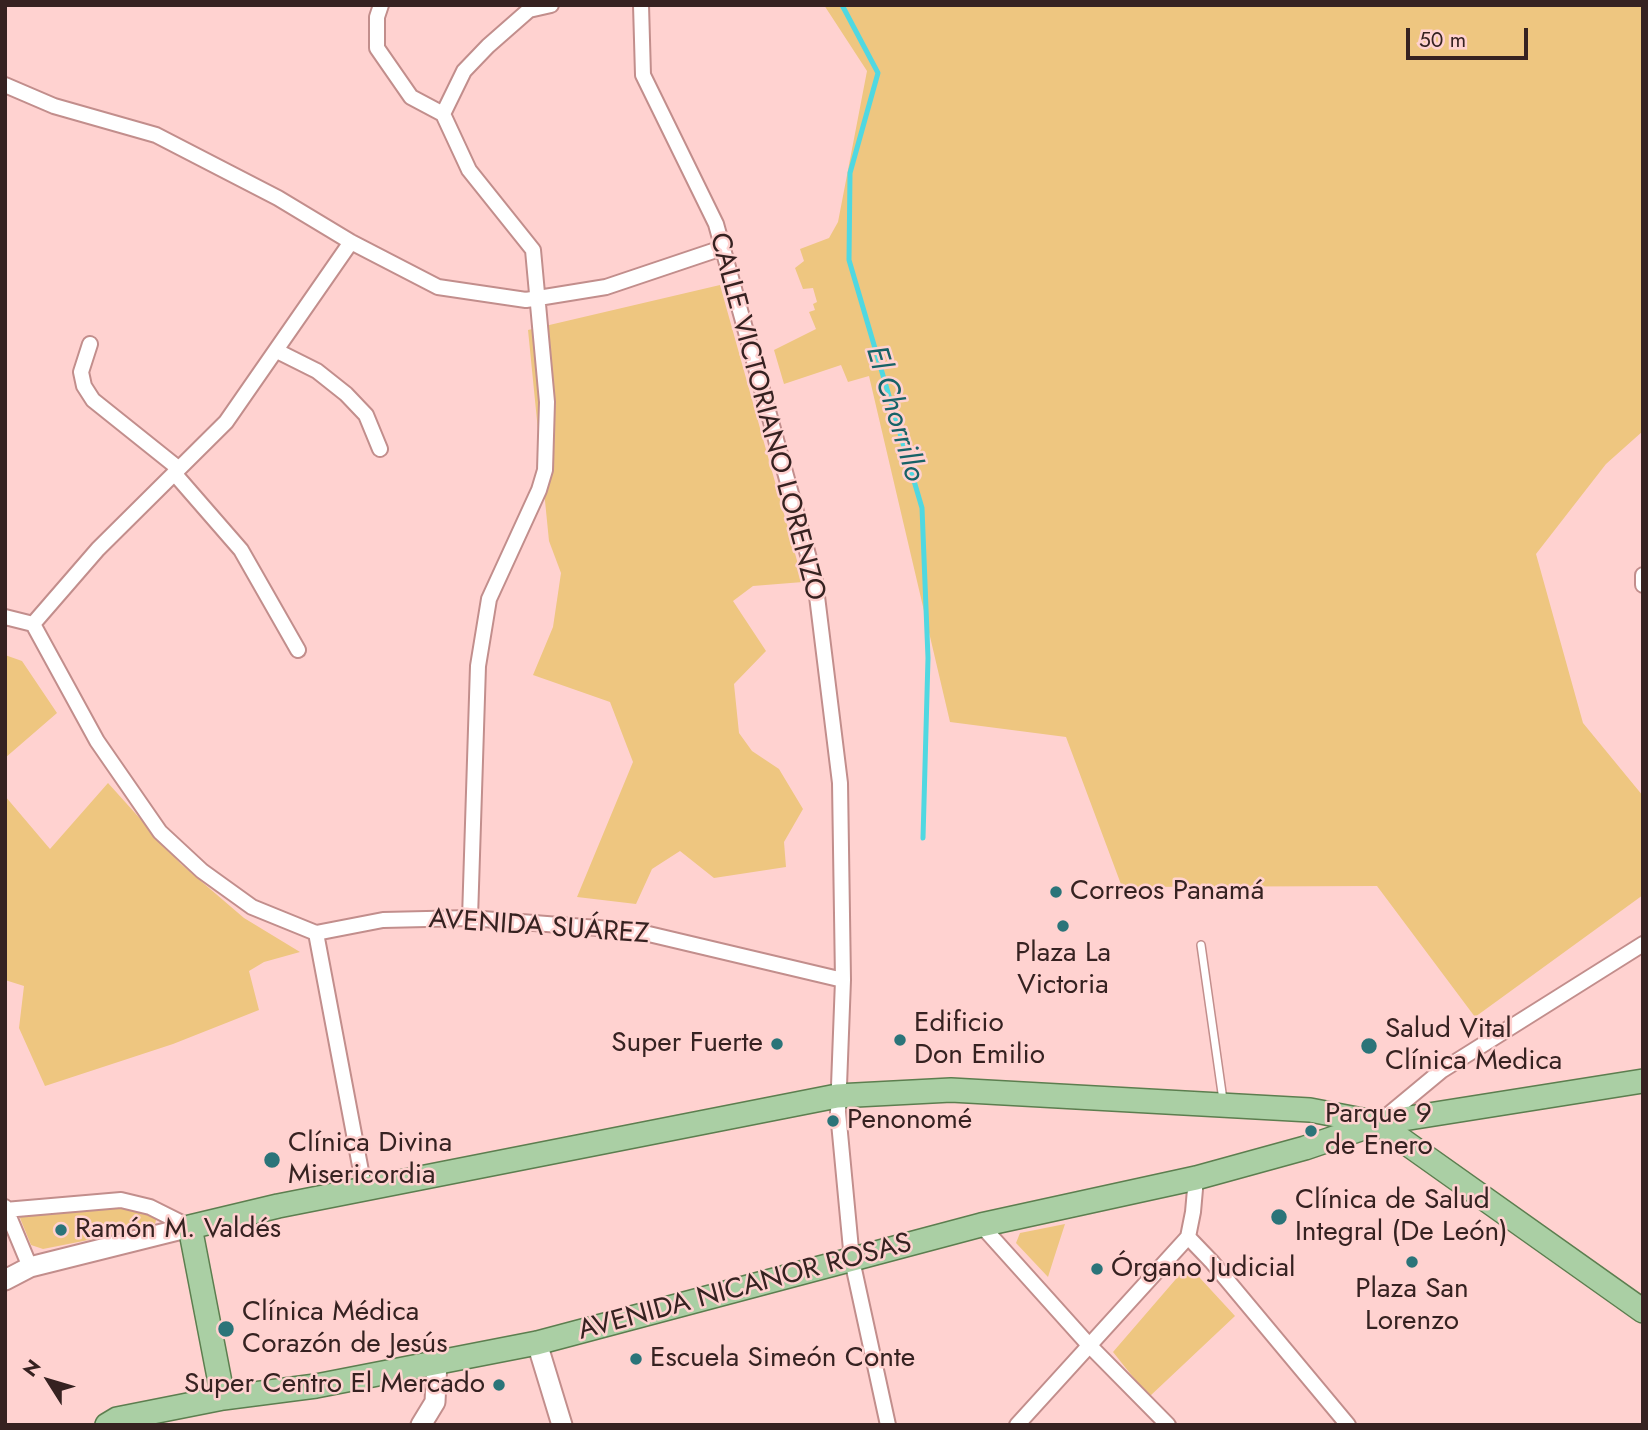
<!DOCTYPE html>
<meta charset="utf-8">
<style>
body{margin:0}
#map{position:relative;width:1648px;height:1430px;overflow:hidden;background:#ffd2d0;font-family:Jost,sans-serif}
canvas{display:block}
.frame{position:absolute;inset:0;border:7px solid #362221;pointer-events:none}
.north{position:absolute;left:14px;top:1346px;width:70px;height:70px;-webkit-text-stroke:5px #ffd2d0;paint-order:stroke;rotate:307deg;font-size:19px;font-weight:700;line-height:28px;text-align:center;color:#362221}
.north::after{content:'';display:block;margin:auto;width:24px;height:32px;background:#362221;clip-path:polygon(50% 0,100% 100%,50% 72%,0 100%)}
.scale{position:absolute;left:1406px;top:28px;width:122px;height:32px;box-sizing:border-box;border:4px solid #362221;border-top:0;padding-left:9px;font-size:21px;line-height:24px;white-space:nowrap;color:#362221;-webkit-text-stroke:5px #ffd2d0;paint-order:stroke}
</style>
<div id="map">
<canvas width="1648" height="1430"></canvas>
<div class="frame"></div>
<div class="north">N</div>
<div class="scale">50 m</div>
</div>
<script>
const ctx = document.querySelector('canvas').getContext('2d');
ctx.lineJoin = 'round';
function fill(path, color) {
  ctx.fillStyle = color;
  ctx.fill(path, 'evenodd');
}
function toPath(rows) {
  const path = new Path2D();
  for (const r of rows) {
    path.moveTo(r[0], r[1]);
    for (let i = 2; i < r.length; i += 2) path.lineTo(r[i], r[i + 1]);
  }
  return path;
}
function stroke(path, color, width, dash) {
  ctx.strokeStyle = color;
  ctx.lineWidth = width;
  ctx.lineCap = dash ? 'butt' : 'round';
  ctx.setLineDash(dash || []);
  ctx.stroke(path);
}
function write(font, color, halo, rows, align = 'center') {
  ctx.font = font + ' Jost,sans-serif';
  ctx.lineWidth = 5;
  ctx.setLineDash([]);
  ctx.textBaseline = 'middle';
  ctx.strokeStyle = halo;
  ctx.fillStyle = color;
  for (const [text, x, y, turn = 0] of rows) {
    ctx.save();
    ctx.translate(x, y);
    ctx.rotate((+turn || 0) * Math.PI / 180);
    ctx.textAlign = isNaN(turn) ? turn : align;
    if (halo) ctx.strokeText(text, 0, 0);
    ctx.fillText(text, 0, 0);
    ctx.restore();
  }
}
fill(toPath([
 [824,5,1643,5,1643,431,1606,464,1536,554,1583,723,1643,796,1643,895,1475,1017,1377,886,1122,887,1066,737,950,722,869,376,848,382,841,365,784,384,774,350,816,329,809,312,815,310,813,304,817,302,813,288,803,289,795,268,804,261,800,249,829,238,838,222,867,71],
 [720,285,803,582,753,586,733,601,766,651,734,684,739,733,752,751,779,769,803,809,784,842,786,867,714,878,680,851,652,869,636,904,577,897,633,762,610,702,533,675,553,627,561,573,549,541,528,330],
 [5,655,22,661,57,713,5,758],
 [108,783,181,864,244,918,300,952,264,962,249,971,259,1010,173,1044,45,1086,19,1028,24,986,5,980,5,796,50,849],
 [131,1206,157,1217,154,1227,43,1249,31,1245,20,1218,21,1214],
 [1065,1224,1054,1258,1048,1277,1016,1243,1020,1233],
 [1188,1265,1235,1316,1149,1397,1113,1352]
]), '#eec680');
stroke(toPath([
 [842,5,878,73,850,173,849,260,922,508,928,658,923,838]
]), '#50d8e1', 5);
const lane = toPath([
 [1201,945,1223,1100]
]);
const street = toPath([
 [381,5,377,17,377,48,411,97,443,114],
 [641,5,643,75,716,224,815,580,840,783,843,980,838,1112,852,1260,888,1425],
 [5,85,54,106,156,135,278,198,351,242,438,287,526,300,606,287,722,248],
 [90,344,81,372,84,386,93,400,178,468],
 [277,351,317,371,346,394,366,415,380,449],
 [174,473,241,550,298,650],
 [1643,575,1643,585],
 [5,617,33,624,97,741,160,832,202,871,252,907,316,933],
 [33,624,98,549,226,422,351,242],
 [470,918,478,666,489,599,539,490,545,470,547,402,533,250,469,170,443,114,464,71,488,46,529,10,551,5],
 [316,933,383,920,470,918,636,931,843,980],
 [316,933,364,1187],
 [1382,1120,1441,1071,1643,944],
 [5,1207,30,1267],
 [5,1210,121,1200,150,1207,190,1227],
 [981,1225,1088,1344,1168,1425],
 [1188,1237,1212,1262,1348,1425],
 [1017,1425,1188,1237,1193,1212,1196,1178]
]);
const secondary = toPath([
 [5,1280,30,1267,190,1227],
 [537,1343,562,1425],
 [421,1425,435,1402,437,1361]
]);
const primary = toPath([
 [1378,1123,1643,1311],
 [223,1398,190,1227,278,1206,837,1096,951,1090,1310,1110,1378,1123,1643,1081],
 [107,1425,117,1419,223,1398,316,1386,537,1343,981,1225,1196,1178,1305,1148,1378,1123]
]);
stroke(lane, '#c28e8c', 10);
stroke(street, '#c28e8c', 18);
stroke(secondary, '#c28e8c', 23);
stroke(primary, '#5c7e4f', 26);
stroke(lane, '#fff', 7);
stroke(street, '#fff', 14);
stroke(secondary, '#fff', 19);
stroke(primary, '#aacfa4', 23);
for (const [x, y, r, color] of [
 [1056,892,7,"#2b7479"],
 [1063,926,7,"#2b7479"],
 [900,1040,7,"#2b7479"],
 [777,1044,7,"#2b7479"],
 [1369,1046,9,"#2b7479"],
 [833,1121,7,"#2b7479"],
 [1311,1131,7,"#2b7479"],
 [272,1160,9,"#2b7479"],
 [1279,1217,9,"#2b7479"],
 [61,1230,7,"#2b7479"],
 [1412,1262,7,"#2b7479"],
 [1097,1269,7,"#2b7479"],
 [226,1329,9,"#2b7479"],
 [636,1359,7,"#2b7479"],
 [499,1385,7,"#2b7479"]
]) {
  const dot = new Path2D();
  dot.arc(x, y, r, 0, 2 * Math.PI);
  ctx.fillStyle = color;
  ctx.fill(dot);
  stroke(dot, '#ffd2d0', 2.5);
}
write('28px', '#362221', '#ffd2d0', [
 ["CALLE VICTORIANO LORENZO",766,417,75],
 ["AVENIDA SUÁREZ",539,928,4],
 ["AVENIDA NICANOR ROSAS",745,1288,-15]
]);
write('28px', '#362221', '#ffd2d0', [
 ["Correos Panamá",1070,892],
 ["Plaza La",1063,954,"center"],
 ["Victoria",1063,986,"center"],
 ["Edificio",914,1024],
 ["Don Emilio",914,1056],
 ["Salud Vital",1385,1030],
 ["Clínica Medica",1385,1062],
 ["Super Fuerte",763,1044,"right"],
 ["Parque 9",1325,1115],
 ["de Enero",1325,1147],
 ["Penonomé",847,1121],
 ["Clínica Divina",288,1144],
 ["Misericordia",288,1176],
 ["Clínica de Salud",1295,1201],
 ["Integral (De León)",1295,1233],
 ["Ramón M. Valdés",75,1230],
 ["Órgano Judicial",1111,1269],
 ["Plaza San",1412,1290,"center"],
 ["Lorenzo",1412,1322,"center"],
 ["Clínica Médica",242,1313],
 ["Corazón de Jesús",242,1345],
 ["Escuela Simeón Conte",650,1359],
 ["Super Centro El Mercado",485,1385,"right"]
], 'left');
write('italic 30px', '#176267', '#ffd2d0', [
 ["El Chorrillo",894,414,73]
]);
</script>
